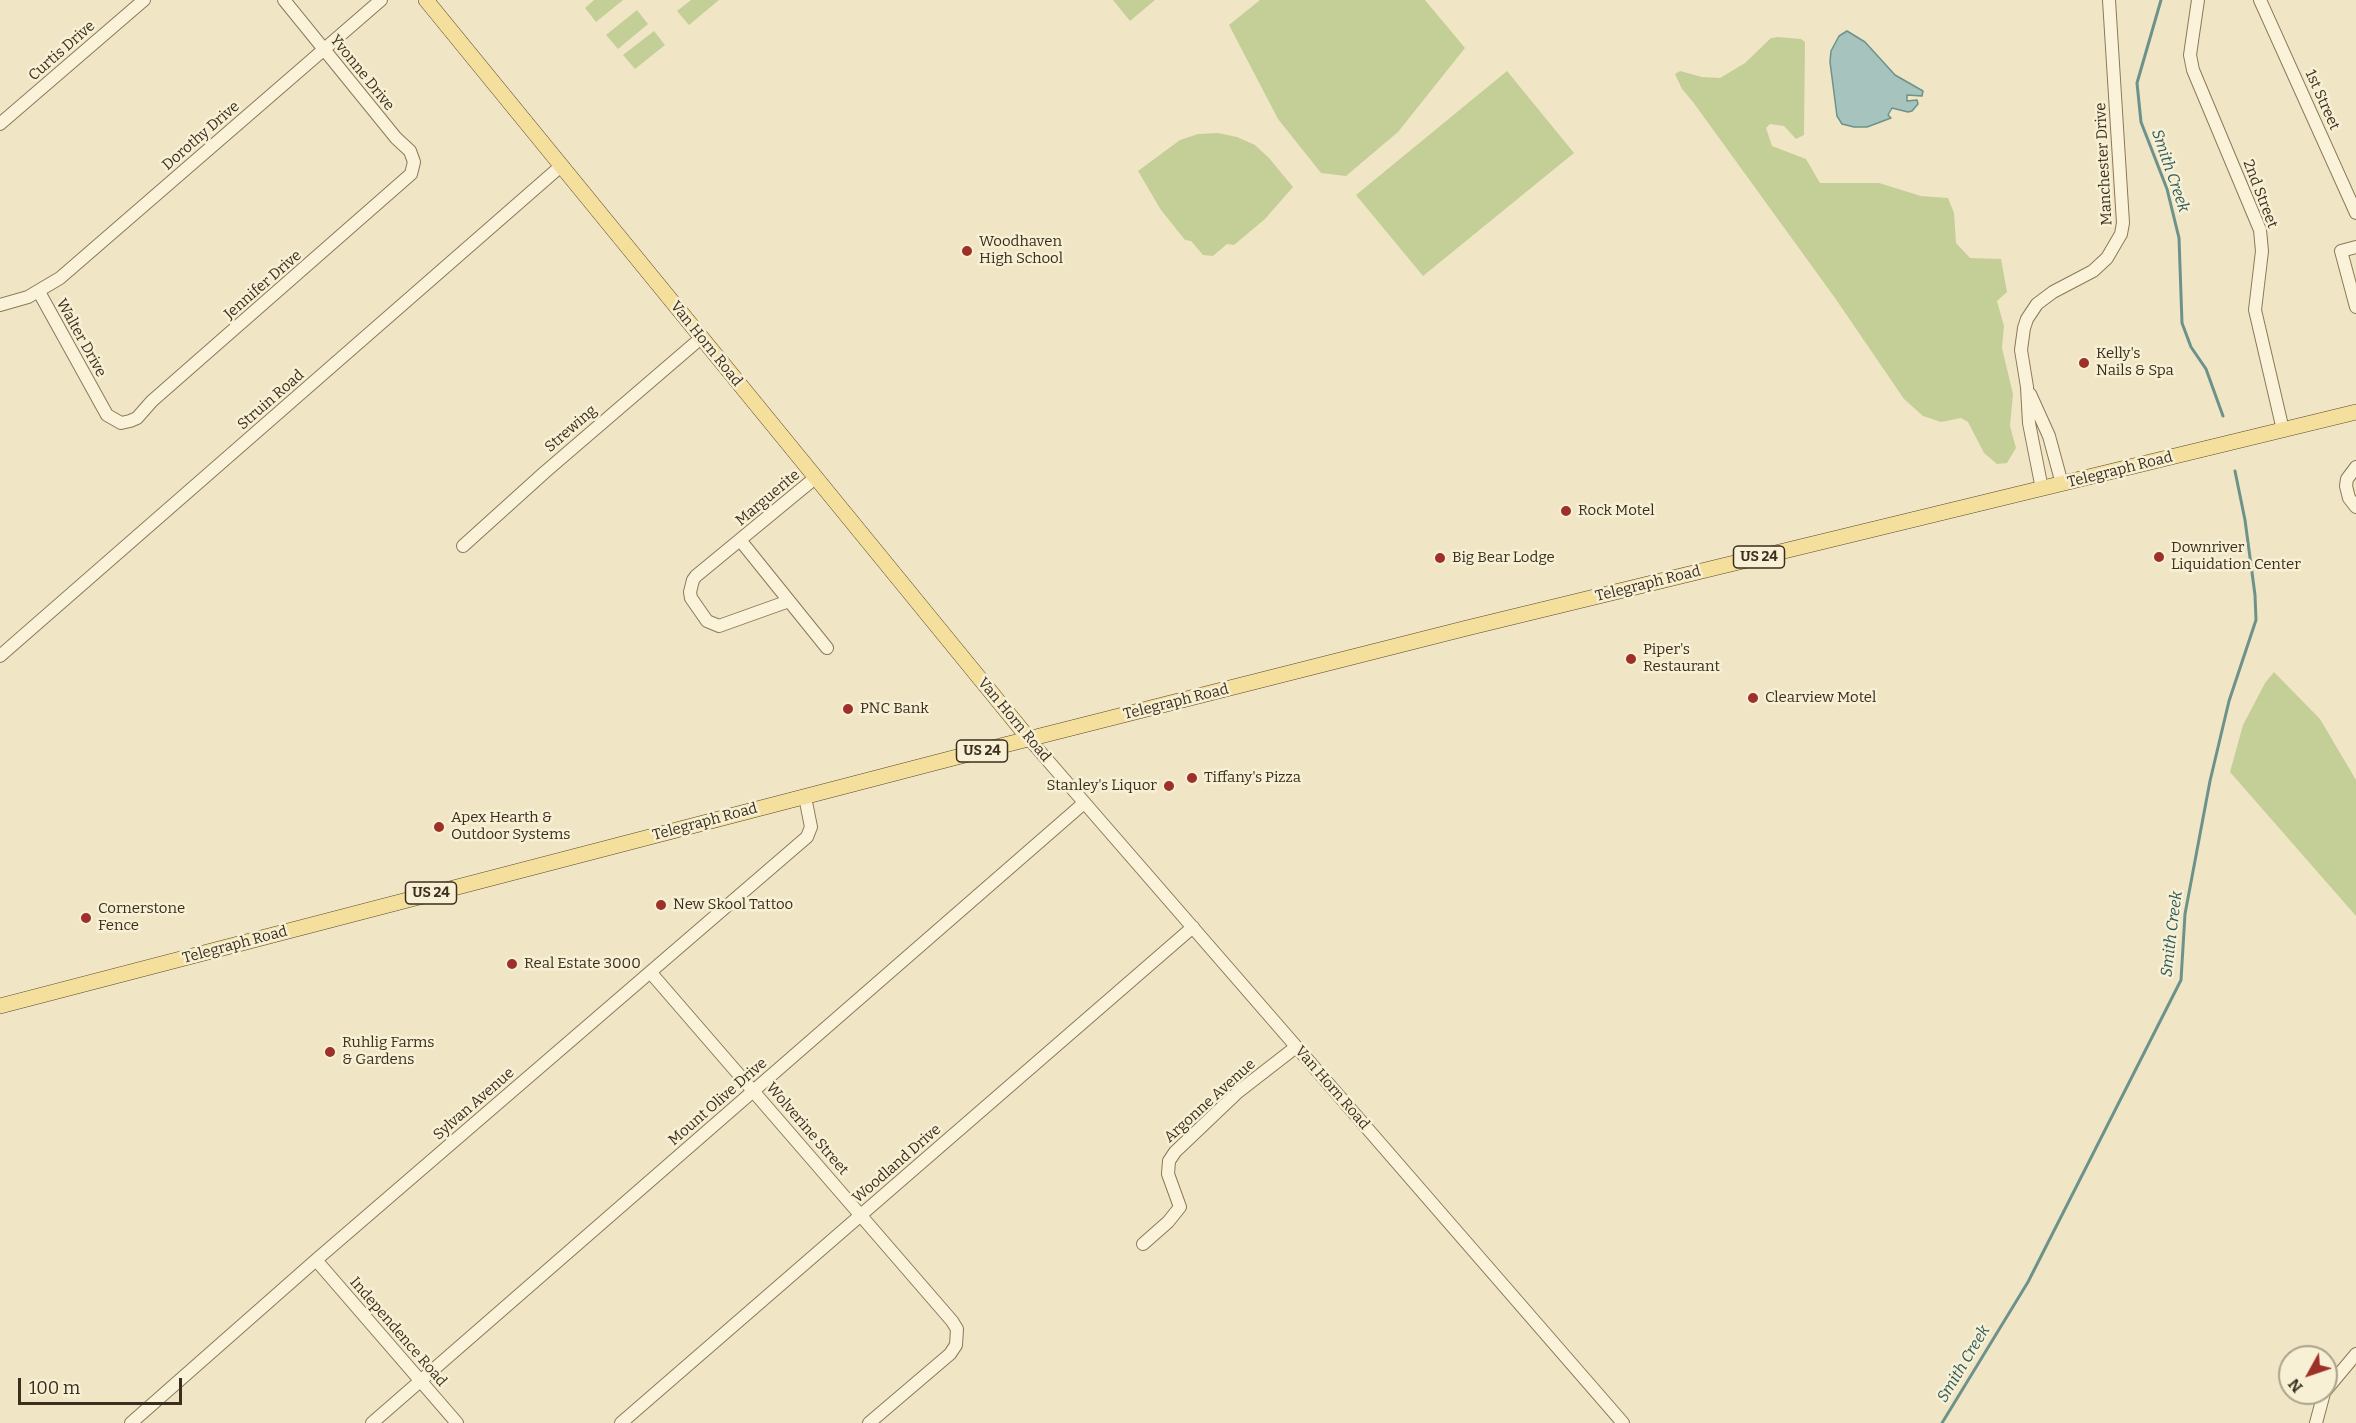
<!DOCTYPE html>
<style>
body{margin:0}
#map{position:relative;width:2356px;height:1423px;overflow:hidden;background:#f0e6c5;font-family:Bitter,serif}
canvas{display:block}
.north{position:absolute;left:2278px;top:1345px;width:60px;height:60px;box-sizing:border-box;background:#f7f0d5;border:2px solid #aca28c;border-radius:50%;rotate:230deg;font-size:16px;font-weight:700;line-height:24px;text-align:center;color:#3b2e1e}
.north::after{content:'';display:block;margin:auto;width:21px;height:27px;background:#9d3028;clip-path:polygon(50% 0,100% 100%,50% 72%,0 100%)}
.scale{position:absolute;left:18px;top:1378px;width:164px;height:27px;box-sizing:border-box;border:3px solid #3b2e1e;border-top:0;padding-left:8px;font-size:18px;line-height:21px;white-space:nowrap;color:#3b2e1e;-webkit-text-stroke:4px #f7f0d5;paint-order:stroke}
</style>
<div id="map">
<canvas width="2356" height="1423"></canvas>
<div class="north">N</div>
<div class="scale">100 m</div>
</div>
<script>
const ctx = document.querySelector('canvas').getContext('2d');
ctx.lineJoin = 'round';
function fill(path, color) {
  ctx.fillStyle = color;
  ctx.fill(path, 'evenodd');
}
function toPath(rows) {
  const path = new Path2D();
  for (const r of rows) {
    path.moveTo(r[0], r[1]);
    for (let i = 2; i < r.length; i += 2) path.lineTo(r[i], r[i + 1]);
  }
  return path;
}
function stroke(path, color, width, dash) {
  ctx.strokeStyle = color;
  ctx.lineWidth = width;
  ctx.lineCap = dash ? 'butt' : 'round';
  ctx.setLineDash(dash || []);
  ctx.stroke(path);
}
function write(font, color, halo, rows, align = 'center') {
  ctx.font = font + ' Bitter,serif';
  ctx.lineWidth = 5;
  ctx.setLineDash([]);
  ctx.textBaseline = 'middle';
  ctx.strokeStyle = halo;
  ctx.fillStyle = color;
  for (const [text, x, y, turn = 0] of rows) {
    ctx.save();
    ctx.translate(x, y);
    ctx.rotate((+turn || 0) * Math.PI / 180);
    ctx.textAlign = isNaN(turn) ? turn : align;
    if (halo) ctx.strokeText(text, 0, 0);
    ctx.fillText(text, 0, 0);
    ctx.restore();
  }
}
fill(toPath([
 [594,0,623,0,596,22,585,8],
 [691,0,719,0,689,25,677,11],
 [1113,0,1155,0,1130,21],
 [1260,0,1425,0,1465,48,1398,132,1346,176,1321,173,1278,119,1229,25],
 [637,10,648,24,618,49,606,35],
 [654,31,665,45,635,69,623,55],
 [1778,37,1801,39,1805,42,1804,135,1796,139,1784,126,1770,124,1766,128,1772,146,1806,159,1820,183,1879,183,1921,196,1948,198,1954,213,1956,243,1970,258,2001,259,2007,292,1997,301,2004,326,2002,348,2013,394,2010,426,2016,448,2007,463,1997,464,1984,453,1968,422,1961,418,1941,422,1923,416,1904,399,1835,298,1693,102,1682,89,1675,74,1680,71,1702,77,1720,78,1745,63,1771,38],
 [1507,71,1574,153,1423,276,1356,195],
 [1218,133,1237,137,1255,145,1269,158,1293,187,1265,219,1234,245,1227,244,1213,256,1203,255,1191,241,1185,240,1161,210,1138,171,1180,140,1198,134],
 [2274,672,2320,719,2356,780,2356,916,2230,772,2243,725,2265,683]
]), '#c4cf98');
const water = toPath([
 [1847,31,1865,42,1895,75,1923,91,1922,96,1907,95,1907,101,1917,100,1918,104,1912,111,1908,112,1892,108,1888,115,1891,118,1867,127,1854,127,1842,124,1837,116,1830,62,1831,51,1839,36,1847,31]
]);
fill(water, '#a7c3bd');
stroke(water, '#6d928b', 1.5);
stroke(toPath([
 [2161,0,2137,83,2141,122,2167,189,2179,238,2182,323,2191,347,2206,369,2223,416],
 [1942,1423,2028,1282,2181,980,2185,914,2210,781,2229,701,2256,620,2255,595,2245,520,2235,471]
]), '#6d928b', 3);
const minor = toPath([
 [2198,0,2190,55,2193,70,2260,230,2262,251,2255,310,2283,430],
 [2260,0,2356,213],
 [0,124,144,0],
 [2356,247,2341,251,2356,307],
 [39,292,107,415,121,423,130,421,137,418,152,401,411,174,414,162,410,151,396,138,284,0],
 [0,305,28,297,60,278,381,0],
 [2030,394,2049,436,2062,484],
 [2356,467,2347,479,2346,486,2349,498,2356,507],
 [2042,489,2029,423,2027,387,2021,350,2024,328,2027,319,2037,304,2053,292,2093,271,2107,258,2121,234,2123,223,2109,0],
 [740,540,827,648],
 [463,546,545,472,701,338],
 [789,601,719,626,707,621,691,598,690,592,693,580,696,576,815,478],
 [0,656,561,166],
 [1030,740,1623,1423],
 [651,973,952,1321,957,1329,956,1345,950,1354,869,1423],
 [1143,1244,1168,1222,1180,1207,1168,1174,1169,1161,1175,1152,1238,1092,1296,1047],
 [316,1260,457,1423],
 [2326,1390,2356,1354],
 [131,1423,316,1260,807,837,811,827,805,797],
 [372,1423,1084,803],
 [621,1423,1193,927],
 [2316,1423,2324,1393]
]);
const major = toPath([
 [426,0,1030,740],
 [0,1006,957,757,1467,628,2356,412]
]);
stroke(minor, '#8c785a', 14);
stroke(major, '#59462e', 16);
stroke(minor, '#faf3d9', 12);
stroke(major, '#f4df9c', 15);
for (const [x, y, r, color] of [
 [967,251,6,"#9d3028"],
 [2084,363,6,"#9d3028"],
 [1566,511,6,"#9d3028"],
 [2159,557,6,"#9d3028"],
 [1440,558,6,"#9d3028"],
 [1631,659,6,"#9d3028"],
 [1753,698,6,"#9d3028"],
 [848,709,6,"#9d3028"],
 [1192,778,6,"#9d3028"],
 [1169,786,6,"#9d3028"],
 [439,827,6,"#9d3028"],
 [661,905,6,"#9d3028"],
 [86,918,6,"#9d3028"],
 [512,964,6,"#9d3028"],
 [330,1052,6,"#9d3028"]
]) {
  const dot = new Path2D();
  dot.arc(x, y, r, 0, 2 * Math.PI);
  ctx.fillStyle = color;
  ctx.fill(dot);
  stroke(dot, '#f7f0d5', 2);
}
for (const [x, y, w] of [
 [1759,557,51],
 [982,751,51],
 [431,893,51]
]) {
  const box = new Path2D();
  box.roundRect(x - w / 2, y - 11, w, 22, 4.5);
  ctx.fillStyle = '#f7f0d5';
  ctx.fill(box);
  stroke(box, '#3b2e1e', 1.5);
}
write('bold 14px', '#3b2e1e', null, [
 ["US 24",1759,557],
 ["US 24",982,751],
 ["US 24",431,893]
]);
write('15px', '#3b2e1e', '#f7f0d5', [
 ["Curtis Drive",62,51,-41],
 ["Yvonne Drive",362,73,51],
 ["1st Street",2322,100,66],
 ["Dorothy Drive",201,136,-41],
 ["Manchester Drive",2104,164,-93],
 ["2nd Street",2260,194,69],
 ["Jennifer Drive",263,285,-41],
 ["Walter Drive",81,338,61],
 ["Van Horn Road",706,344,51],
 ["Struin Road",271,400,-41],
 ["Strewing",571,429,-41],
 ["Telegraph Road",2120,470,-14],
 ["Marguerite",768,498,-40],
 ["Telegraph Road",1648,584,-14],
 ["Telegraph Road",1176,702,-14],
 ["Van Horn Road",1014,720,50],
 ["Telegraph Road",705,822,-15],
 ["Telegraph Road",235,945,-15],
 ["Van Horn Road",1332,1088,49],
 ["Argonne Avenue",1210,1101,-42],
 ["Mount Olive Drive",718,1102,-41],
 ["Sylvan Avenue",474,1104,-41],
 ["Wolverine Street",807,1129,49],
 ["Woodland Drive",897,1164,-41],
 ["Independence Road",398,1332,49]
]);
write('15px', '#3b2e1e', '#f7f0d5', [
 ["Woodhaven",979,242],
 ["High School",979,259],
 ["Kelly's",2096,354],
 ["Nails & Spa",2096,371],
 ["Rock Motel",1578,511],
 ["Downriver",2171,548],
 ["Liquidation Center",2171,565],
 ["Big Bear Lodge",1452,558],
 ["Piper's",1643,650],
 ["Restaurant",1643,667],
 ["Clearview Motel",1765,698],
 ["PNC Bank",860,709],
 ["Tiffany's Pizza",1204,778],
 ["Stanley's Liquor",1157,786,"right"],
 ["Apex Hearth &",451,818],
 ["Outdoor Systems",451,835],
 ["New Skool Tattoo",673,905],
 ["Cornerstone",98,909],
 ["Fence",98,926],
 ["Real Estate 3000",524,964],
 ["Ruhlig Farms",342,1043],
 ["& Gardens",342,1060]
], 'left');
write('italic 16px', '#2d5b5b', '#f7f0d5', [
 ["Smith Creek",2170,171,71],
 ["Smith Creek",2172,934,-83],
 ["Smith Creek",1964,1364,-59]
]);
</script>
